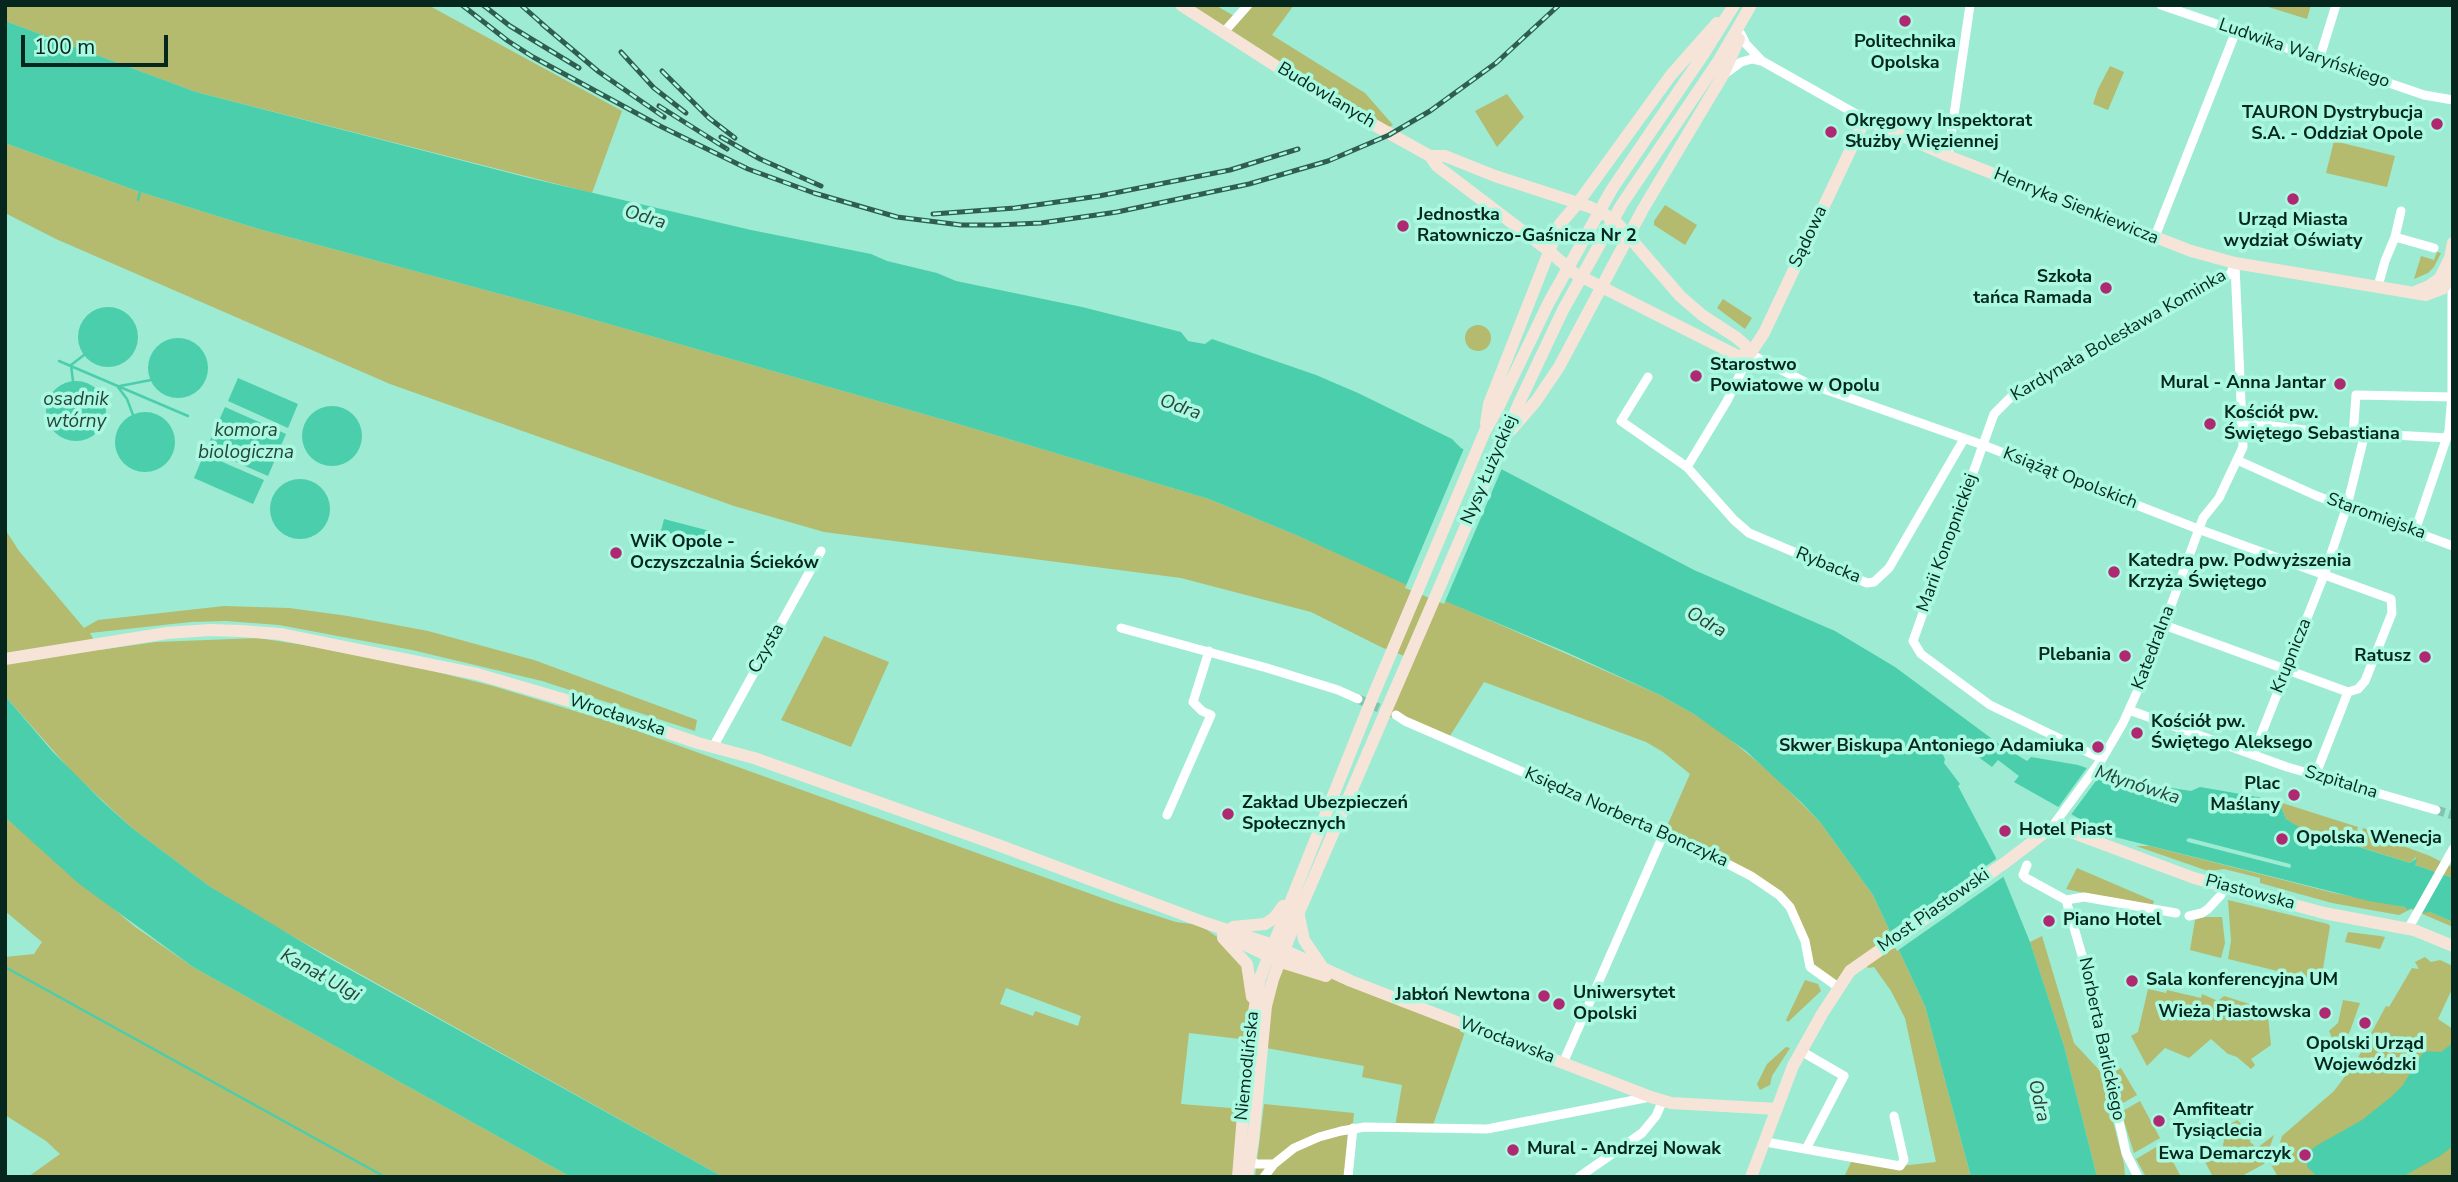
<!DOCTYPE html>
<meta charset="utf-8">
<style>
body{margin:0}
#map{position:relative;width:2458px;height:1182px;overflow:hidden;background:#9debd2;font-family:"Nunito Sans",sans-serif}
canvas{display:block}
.frame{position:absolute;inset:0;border:7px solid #05271e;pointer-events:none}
.scale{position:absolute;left:21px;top:35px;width:147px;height:32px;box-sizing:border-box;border:4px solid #05271e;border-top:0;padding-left:9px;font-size:21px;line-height:24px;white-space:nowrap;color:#05271e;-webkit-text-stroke:5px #aaf9e0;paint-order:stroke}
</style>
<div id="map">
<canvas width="2458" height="1182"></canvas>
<div class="frame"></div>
<div class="scale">100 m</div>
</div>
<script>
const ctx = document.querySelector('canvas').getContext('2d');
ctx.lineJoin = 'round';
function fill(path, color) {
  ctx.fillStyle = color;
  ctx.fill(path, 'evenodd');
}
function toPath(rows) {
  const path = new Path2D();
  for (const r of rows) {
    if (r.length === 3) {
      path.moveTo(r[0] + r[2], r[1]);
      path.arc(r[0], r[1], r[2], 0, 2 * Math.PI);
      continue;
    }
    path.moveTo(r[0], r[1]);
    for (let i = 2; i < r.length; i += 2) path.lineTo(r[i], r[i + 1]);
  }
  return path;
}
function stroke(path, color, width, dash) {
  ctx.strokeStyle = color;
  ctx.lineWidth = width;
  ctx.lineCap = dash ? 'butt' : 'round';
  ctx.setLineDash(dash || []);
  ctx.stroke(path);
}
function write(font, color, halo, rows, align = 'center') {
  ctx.font = font + ' "Nunito Sans",sans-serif';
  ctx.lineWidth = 7;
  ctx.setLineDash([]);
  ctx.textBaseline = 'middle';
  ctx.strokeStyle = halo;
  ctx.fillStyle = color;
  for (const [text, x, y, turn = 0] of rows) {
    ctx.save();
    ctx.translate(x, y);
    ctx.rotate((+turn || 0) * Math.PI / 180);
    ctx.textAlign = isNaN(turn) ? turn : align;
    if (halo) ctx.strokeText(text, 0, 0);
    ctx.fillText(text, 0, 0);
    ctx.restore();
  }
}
fill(toPath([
 [5,5,428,5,622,111,592,193,196,92,5,21],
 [1182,5,1215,5,1236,17,1248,5,1294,5,1272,35,1365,93,1393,125,1382,131],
 [2262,5,2311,5,2307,19],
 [2110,66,2124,72,2108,110,2093,104,2098,89],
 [1507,94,1524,117,1497,147,1475,111],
 [2334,141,2395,156,2387,187,2326,173],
 [5,143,140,192,259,229,567,312,955,423,1209,499,1296,535,1660,695,1694,714,1720,731,1771,773,1820,822,1873,895,1925,1006,1971,1177,1844,1177,1853,1158,1900,1166,1936,1162,1905,1018,1891,991,1874,967,1868,968,1863,961,1838,987,1810,967,1805,941,1779,895,1664,833,1690,774,1663,752,1646,742,1484,682,1448,739,1388,716,1412,659,1381,647,1311,612,1181,578,824,532,734,506,390,384,56,239,5,213],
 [1665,205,1697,225,1685,245,1654,225,1654,221],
 [2437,252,2441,253,2434,267,2428,273,2414,279,2421,256,2434,260],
 [1723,299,1752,318,1745,329,1717,308],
 [1478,338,13],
 [5,529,19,551,84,628,98,620,224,606,289,608,348,616,428,631,534,660,697,720,695,731,542,681,412,650,279,625,226,621,191,622,90,633,99,650,156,642,258,638,317,647,425,669,493,686,624,726,1116,903,1176,922,1200,925,1230,946,1250,975,1249,1040,1189,1033,1181,1104,1243,1109,1237,1177,723,1177,267,922,209,886,132,828,73,773,5,696],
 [1006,988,1081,1016,1078,1026,1035,1011,1033,1016,1000,1004],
 [824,636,889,662,851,747,781,720],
 [2279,802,2358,827,2357,830,2362,832,2363,828,2387,835,2387,840,2430,856,2450,866,2453,863,2453,878,2415,865,2416,857,2410,863,2298,827,2286,819],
 [5,817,134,926,193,967,571,1177,28,1177,60,1154,46,1141,5,1115,5,957,34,954,42,942,5,911],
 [2136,846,2150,846,2334,893,2405,907,2407,910,2411,907,2430,912,2453,922,2453,927,2411,909,2399,915,2332,903,2260,883,2260,878,2224,869,2208,871],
 [2077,868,2154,901,2152,908,2066,889],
 [2228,900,2328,924,2330,926,2321,981,2302,977,2303,972,2300,971,2298,976,2228,959,2231,941],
 [2203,917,2222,917,2225,943,2221,958,2190,950,2195,920],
 [2348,932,2380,936,2385,937,2380,949,2345,942],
 [2042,936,2074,1043,2100,1071,2124,1164,2125,1177,2097,1177,2064,1046,2030,942],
 [2425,957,2431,962,2440,960,2453,966,2453,987,2438,1019,2453,1029,2453,1177,2278,1177,2269,1161,2276,1156,2282,1136,2334,1091,2355,1063,2386,1006,2389,1007,2412,968,2419,969,2415,962],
 [1281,962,1337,976,1467,1026,1432,1128,1395,1127,1402,1085,1362,1077,1364,1066,1261,1047],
 [1805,980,1818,984,1821,991,1788,1022,1786,1020],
 [2148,989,2166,993,2167,990,2201,998,2202,994,2218,1001,2224,996,2262,1008,2268,1016,2271,1045,2251,1059,2255,1065,2251,1069,2237,1057,2228,1054,2211,1039,2189,1058,2165,1048,2147,1066,2131,1036,2138,1032],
 [2343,1000,2360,1003,2350,1031,2338,1051,2329,1031,2338,1023],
 [1786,1047,1790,1048,1772,1076,1770,1085,1760,1090,1757,1084,1767,1064],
 [2121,1068,2137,1095,2123,1103,2119,1101,2113,1072],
 [2140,1101,2160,1138,2134,1153,2121,1112],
 [1264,1104,1354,1113,1348,1177,1255,1177],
 [2237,1120,2252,1134,2250,1142,2257,1148,2274,1135,2264,1164,2240,1177,2213,1177,2203,1158,2218,1155,2222,1150,2227,1126],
 [2163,1143,2181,1177,2146,1177,2136,1159]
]), '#b4ba6e');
fill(toPath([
 [5,21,196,92,529,178,751,230,871,254,887,261,937,273,956,281,1082,307,1181,332,1188,341,1205,344,1212,339,1316,375,1358,393,1452,439,1461,448,1694,570,1835,631,1895,667,1999,744,2027,761,2031,757,2078,765,2121,780,2191,791,2200,787,2275,800,2279,802,2286,819,2302,829,2410,863,2417,858,2415,865,2453,878,2453,922,2430,912,2422,913,2412,908,2407,910,2405,907,2369,901,2099,833,2094,827,2014,782,2019,776,1998,760,1992,767,1955,740,1953,742,1935,738,1945,759,1944,763,1960,784,1958,786,1995,856,2030,942,2064,1046,2097,1177,1971,1177,1925,1006,1873,895,1820,822,1801,802,1746,751,1694,714,1660,695,1566,652,1407,585,1296,535,1209,499,955,423,567,312,259,229,140,192,5,143],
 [2189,838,2290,864,2291,866,2290,868,2188,842,2186,840],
 [108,337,30],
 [178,368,30],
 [238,378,298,404,288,428,228,401],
 [76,411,30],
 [332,436,30],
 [225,407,286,434,268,476,206,449],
 [145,442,30],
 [204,454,264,480,253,504,194,478],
 [300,509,30],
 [664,519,710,531,707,543,661,531],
 [5,696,53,752,102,801,132,828,209,886,327,957,723,1177,571,1177,193,967,78,883,5,817],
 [2453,1043,2453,1146,2440,1156,2402,1177,2318,1177,2307,1167,2308,1153,2316,1146,2362,1120,2391,1097,2403,1085,2424,1051,2441,1052]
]), '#4aceac');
fill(toPath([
 [1465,446,1503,466,1444,604,1405,588],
 [2089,765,2104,770,2070,816,2057,809],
 [1999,857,2006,875,1897,951,1888,933]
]), '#9debd2');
stroke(toPath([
 [138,200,140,192],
 [59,361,188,416],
 [73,381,71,365,84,355],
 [120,386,151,380],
 [118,387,127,399,133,415],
 [5,967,385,1177]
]), '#4aceac', 2.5);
stroke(toPath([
 [1358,699,1391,713],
 [2436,810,2453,815]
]), '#7fc4ae', 9, [9, 4.5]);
stroke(toPath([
 [2161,5,2424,95,2453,100],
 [1224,32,1248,5],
 [1741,34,1746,44,1762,61,1865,119],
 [2319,60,2336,5],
 [1726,73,1741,62,1752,59,1760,61],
 [1948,156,1970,5],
 [2395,237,2401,211],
 [2154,239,2236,31],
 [2378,286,2385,261,2395,237,2434,248],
 [1648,377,1621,421,1687,467,1734,520,1749,533,1867,583,1874,582,1889,568,1964,439],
 [2241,422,2353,436,2393,435,2447,438],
 [2353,436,2356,395,2452,397],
 [2237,460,2317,496,2453,546],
 [1687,467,1727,401,1750,354,1807,383,1983,445,2198,529,2391,599,2392,613,2365,681,2358,689,2348,692],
 [2415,531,2449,431,2452,394,2452,279],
 [2164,625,2348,692],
 [1121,628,1267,668,1338,690,1358,699],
 [2129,710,2287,767,2436,810],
 [1396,715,1405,721,1691,845,1751,876,1779,895,1790,907,1805,941,1810,967,1838,987],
 [713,747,821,551],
 [2253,755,2324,575,2347,506,2364,437],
 [2102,759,1990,705,1921,654,1913,641,1994,414,2019,389,2136,329,2222,280,2231,273,2235,263],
 [2315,776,2348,692],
 [1167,815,1211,715,1202,711,1193,702,1209,651],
 [2052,827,2102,759,2123,723,2150,663,2203,518,2219,498,2243,447,2235,265],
 [2027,865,2023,875,2026,878,2066,900,2084,897,2176,913],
 [2066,900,2086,969,2126,1153,2138,1177],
 [2189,916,2202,913,2208,909,2221,895,2224,887],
 [2408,929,2453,849],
 [1801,1051,1844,1076,1806,1149],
 [1563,1063,1664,833],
 [1766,1142,1900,1166,1904,1160,1894,1116],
 [1250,1159,1256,1164,1274,1164],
 [1264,1177,1274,1164,1294,1148,1319,1137,1341,1131,1365,1127,1487,1129,1650,1097],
 [1348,1177,1353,1128],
 [1579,1177,1642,1133,1656,1116,1663,1100]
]), '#fff', 9);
stroke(toPath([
 [1181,5,1324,97,1430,156,1437,166,1549,251,1574,273,1738,356,1750,354],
 [1430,156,1445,156,1495,176,1590,207,1606,215,1618,224,1680,296,1702,315,1737,338,1745,345,1750,354],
 [2417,291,2429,286,2440,278,2450,258,2453,243],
 [1750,354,1764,333,1865,119,1948,156,2191,251,2235,263,2426,295,2442,289,2453,276],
 [1486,424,1489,404,1560,224,1578,203,1671,75,1717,23],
 [1511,430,1536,401,1559,367,1643,209,1723,75,1739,39],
 [5,659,167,633,210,630,241,631,280,634,477,674,607,712,698,743,754,758,998,845,1206,923,1273,945,1351,981,1651,1097,1671,1103,1777,1109],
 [1299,916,1304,940,1321,965],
 [1233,927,1265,924,1274,918,1283,906],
 [1223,934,1281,962,1326,976],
 [1223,938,1247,964,1252,997],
 [1238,1177,1249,1040,1260,978,1373,696,1485,431,1498,408,1549,302,1612,189,1703,55,1734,5],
 [1247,1177,1253,1141,1266,1006,1273,979,1299,912,1520,401,1563,310,1622,204,1719,60,1751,5],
 [1751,1177,1793,1066,1822,1014,1850,971,2006,862,2052,827,2057,827,2194,878,2324,913,2414,930,2453,946]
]), '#f7e4d9', 12);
const rail = toPath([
 [462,5,508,41,533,57,660,126,748,169,814,193,897,217,961,225,995,225,1041,223,1117,212,1249,184,1328,161,1389,135,1430,111,1496,63,1559,5],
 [483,5,510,26,579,68],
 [521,5,547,28],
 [542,24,599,72,664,117],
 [621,52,654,88,686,113],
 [662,71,709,118,735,138],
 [659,106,727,149],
 [721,137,760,159,821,186],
 [933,214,1015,208,1099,196,1230,170,1298,149]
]);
stroke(rail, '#2f5d50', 5);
stroke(rail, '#aaf9e0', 2.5, [8]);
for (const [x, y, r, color] of [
 [1905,21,7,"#ae2971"],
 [2437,124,7,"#ae2971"],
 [1831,132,7,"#ae2971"],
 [2293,199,7,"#ae2971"],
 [1403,226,7,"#ae2971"],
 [2106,288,7,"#ae2971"],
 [1696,376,7,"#ae2971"],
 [2340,384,7,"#ae2971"],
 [2210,424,7,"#ae2971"],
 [616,553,7,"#ae2971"],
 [2114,572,7,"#ae2971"],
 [2125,656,7,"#ae2971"],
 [2425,657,7,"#ae2971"],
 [2137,733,7,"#ae2971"],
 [2098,747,7,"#ae2971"],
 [2294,795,7,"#ae2971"],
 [1228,814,7,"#ae2971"],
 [2005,831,7,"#ae2971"],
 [2282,839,7,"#ae2971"],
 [2049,921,7,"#ae2971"],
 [2132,981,7,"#ae2971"],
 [1544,996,7,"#ae2971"],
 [1559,1004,7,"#ae2971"],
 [2325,1013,7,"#ae2971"],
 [2365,1023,7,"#ae2971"],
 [2159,1121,7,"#ae2971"],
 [1513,1150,7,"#ae2971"],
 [2305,1155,7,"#ae2971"]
]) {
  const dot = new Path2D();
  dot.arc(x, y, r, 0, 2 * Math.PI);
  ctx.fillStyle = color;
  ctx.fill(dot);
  stroke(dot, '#aaf9e0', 2.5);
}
write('bold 18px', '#05271e', '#aaf9e0', [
 ["Politechnika",1905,43,"center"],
 ["Opolska",1905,64,"center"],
 ["TAURON Dystrybucja",2423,114,"right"],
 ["S.A. - Oddział Opole",2423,135,"right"],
 ["Okręgowy Inspektorat",1845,122],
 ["Służby Więziennej",1845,143],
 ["Jednostka",1417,216],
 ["Ratowniczo-Gaśnicza Nr 2",1417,237],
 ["Urząd Miasta",2293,221,"center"],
 ["wydział Oświaty",2293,242,"center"],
 ["Szkoła",2092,278,"right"],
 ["tańca Ramada",2092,299,"right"],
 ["Starostwo",1710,366],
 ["Powiatowe w Opolu",1710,387],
 ["Mural - Anna Jantar",2326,384,"right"],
 ["Kościół pw.",2224,414],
 ["Świętego Sebastiana",2224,435],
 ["WiK Opole -",630,543],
 ["Oczyszczalnia Ścieków",630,564],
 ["Katedra pw. Podwyższenia",2128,562],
 ["Krzyża Świętego",2128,583],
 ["Plebania",2111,656,"right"],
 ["Ratusz",2411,657,"right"],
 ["Kościół pw.",2151,723],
 ["Świętego Aleksego",2151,744],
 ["Skwer Biskupa Antoniego Adamiuka",2084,747,"right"],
 ["Plac",2280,785,"right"],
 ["Maślany",2280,806,"right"],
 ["Zakład Ubezpieczeń",1242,804],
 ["Społecznych",1242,825],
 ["Hotel Piast",2019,831],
 ["Opolska Wenecja",2296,839],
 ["Piano Hotel",2063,921],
 ["Sala konferencyjna UM",2146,981],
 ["Uniwersytet",1573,994],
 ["Opolski",1573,1015],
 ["Jabłoń Newtona",1530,996,"right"],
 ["Wieża Piastowska",2311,1013,"right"],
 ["Opolski Urząd",2365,1045,"center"],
 ["Wojewódzki",2365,1066,"center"],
 ["Amfiteatr",2173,1111],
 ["Tysiąclecia",2173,1132],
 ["Mural - Andrzej Nowak",1527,1150],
 ["Ewa Demarczyk",2291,1155,"right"]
], 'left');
write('18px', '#05271e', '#aaf9e0', [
 ["Ludwika Waryńskiego",2304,54,19],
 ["Budowlanych",1326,96,31],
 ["Henryka Sienkiewicza",2076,207,22],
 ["Sądowa",1809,237,-65],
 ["Kardynała Bolesława Kominka",2119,336,-30],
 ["Nysy Łużyckiej",1490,470,-67],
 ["Książąt Opolskich",2070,479,21],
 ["Staromiejska",2376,517,20],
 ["Marii Konopnickiej",1948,543,-70],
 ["Rybacka",1828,566,22],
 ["Katedralna",2154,648,-69],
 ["Czysta",767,649,-61],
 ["Krupnicza",2292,656,-68],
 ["Wrocławska",617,716,18],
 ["Szpitalna",2341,783,17],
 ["Księdza Norberta Bonczyka",1626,818,24],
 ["Piastowska",2250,893,15],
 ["Most Piastowski",1934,911,-35],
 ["Norberta Barlickiego",2101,1039,78],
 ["Wrocławska",1507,1041,21],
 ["Niemodlińska",1248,1066,-84]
]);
write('italic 19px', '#28443b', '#aaf9e0', [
 ["Odra",645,218,17],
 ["osadnik",76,400],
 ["wtórny",76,422],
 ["Odra",1180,408,20],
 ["komora",246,431],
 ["biologiczna",246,453],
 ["Odra",1706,623,30],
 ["Młynówka",2137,786,18],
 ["Kanał Ulgi",320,976,29],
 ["Odra",2038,1101,77]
]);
</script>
